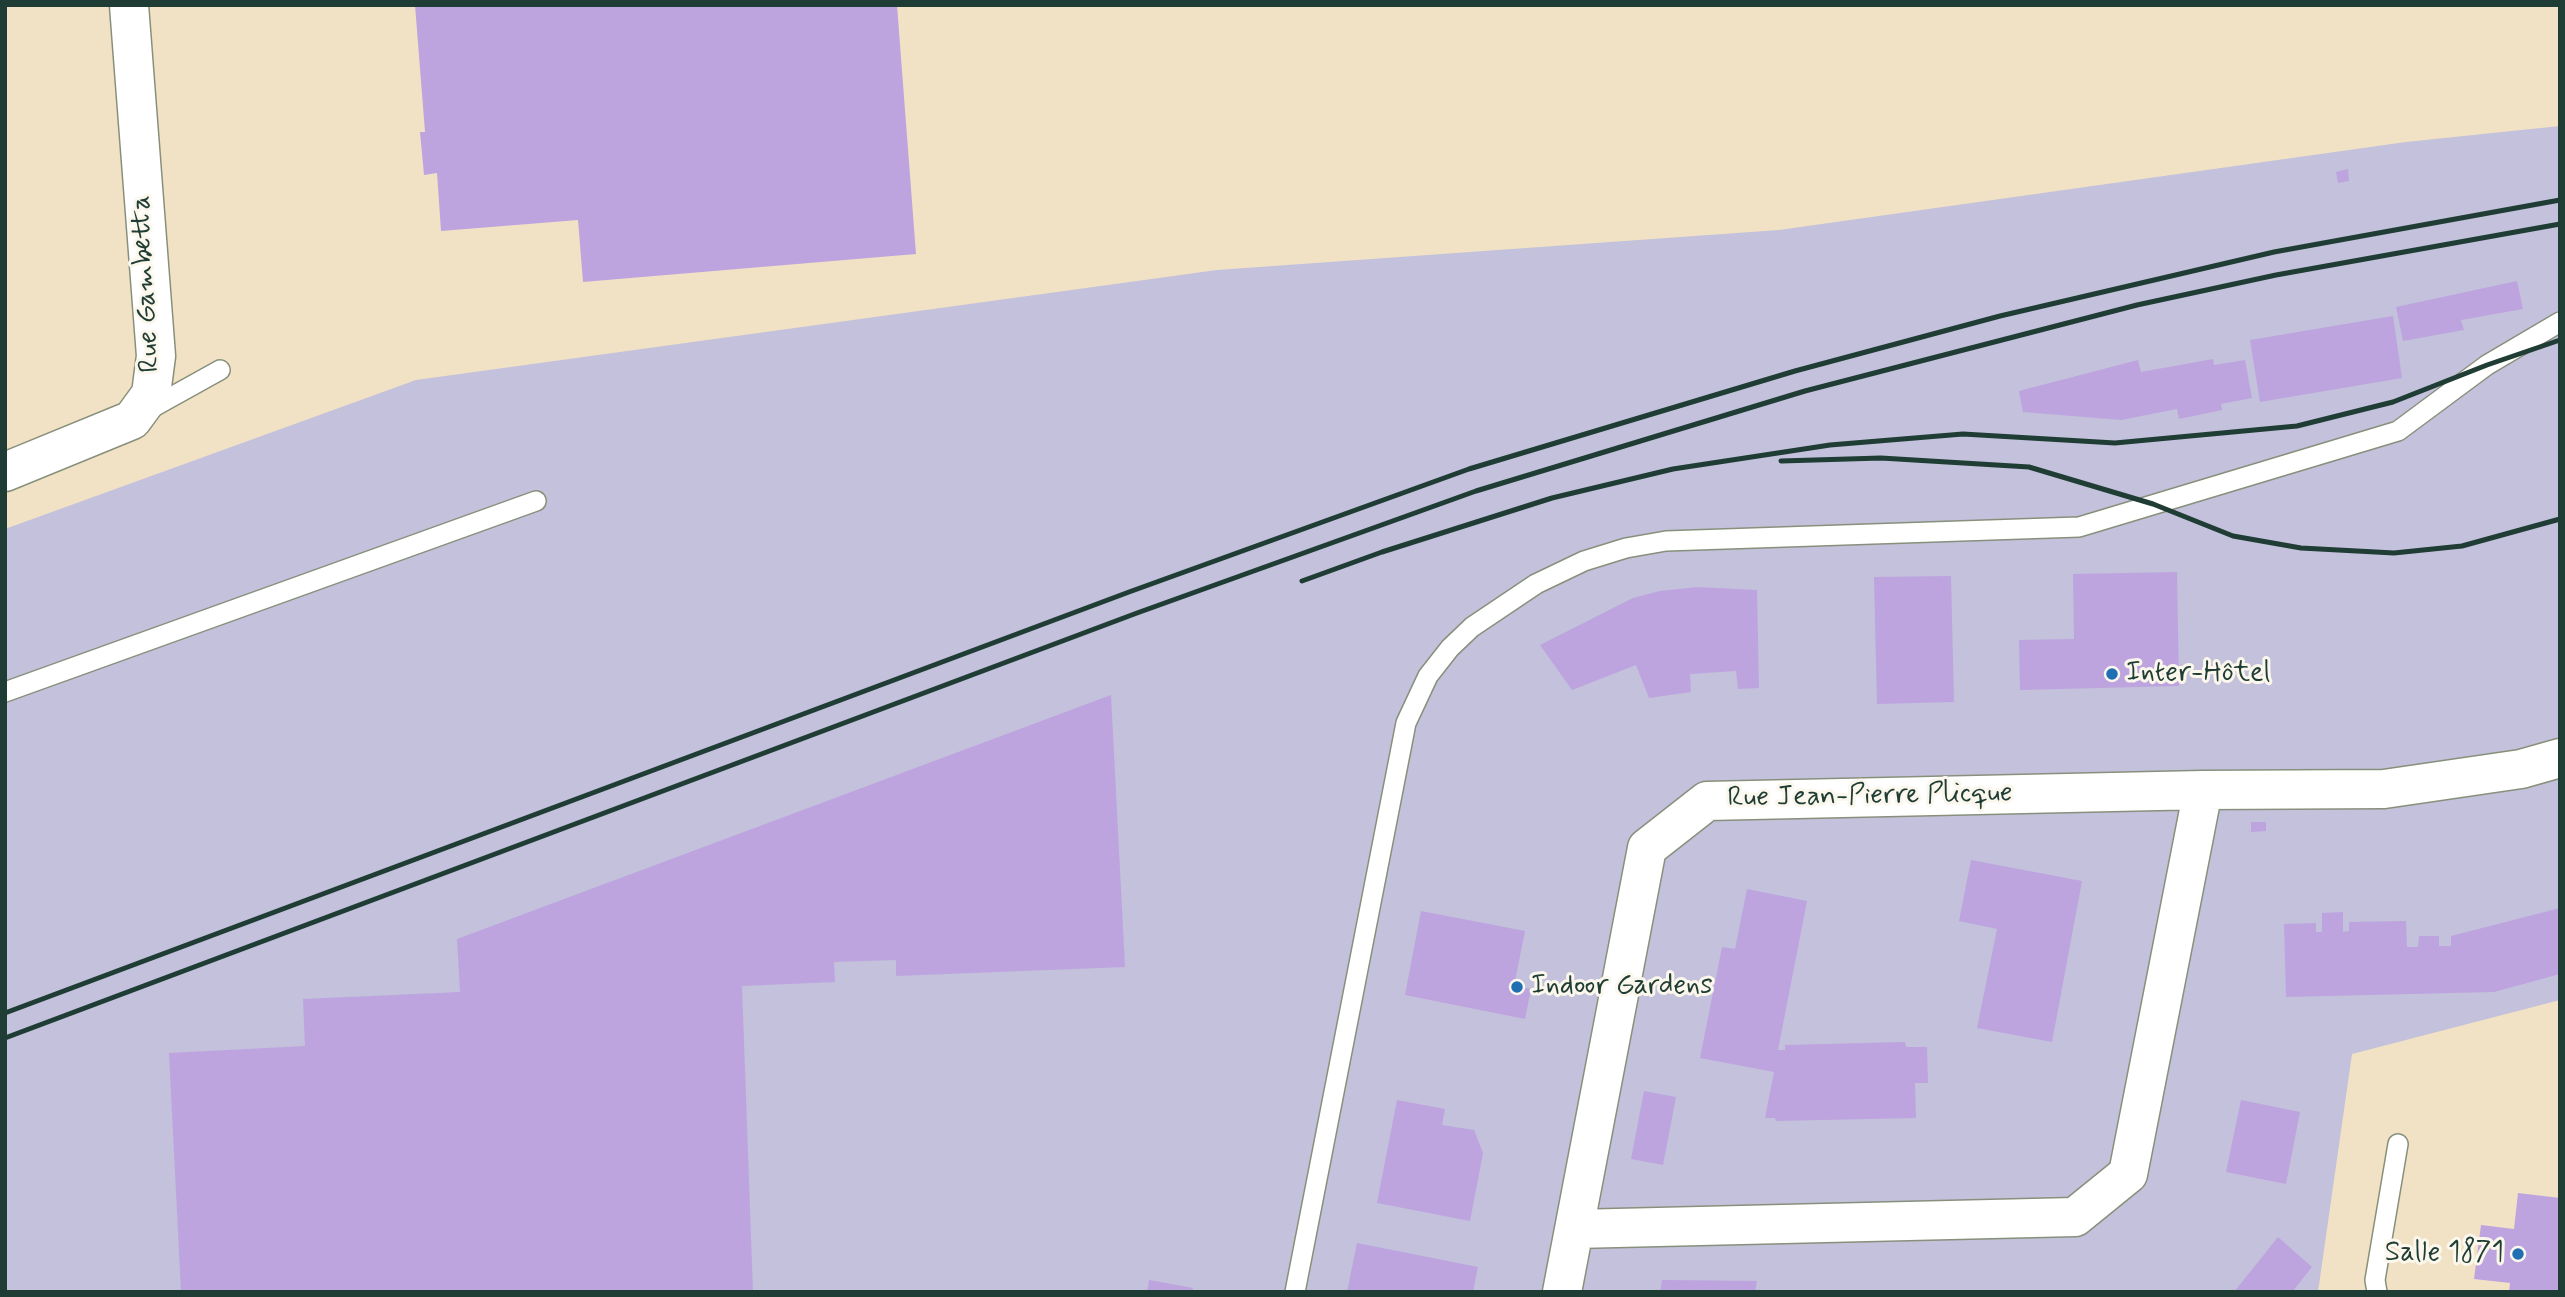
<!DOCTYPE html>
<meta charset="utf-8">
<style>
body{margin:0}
#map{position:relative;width:2565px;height:1297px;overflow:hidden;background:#f1e2c5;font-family:Mynerve,sans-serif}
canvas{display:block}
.frame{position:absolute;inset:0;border:7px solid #1f3d34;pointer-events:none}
</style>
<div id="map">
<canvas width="2565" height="1297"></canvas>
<div class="frame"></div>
</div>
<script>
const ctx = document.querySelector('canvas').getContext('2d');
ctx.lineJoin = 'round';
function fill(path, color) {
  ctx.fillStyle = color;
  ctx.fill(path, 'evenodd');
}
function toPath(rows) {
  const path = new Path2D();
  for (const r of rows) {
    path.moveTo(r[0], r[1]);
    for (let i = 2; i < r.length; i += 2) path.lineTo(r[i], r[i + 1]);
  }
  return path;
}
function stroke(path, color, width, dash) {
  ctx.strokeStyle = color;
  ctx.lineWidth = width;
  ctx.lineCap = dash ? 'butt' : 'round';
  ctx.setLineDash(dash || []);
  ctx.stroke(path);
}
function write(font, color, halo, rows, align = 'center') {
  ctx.font = font + ' Mynerve,sans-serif';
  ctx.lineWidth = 6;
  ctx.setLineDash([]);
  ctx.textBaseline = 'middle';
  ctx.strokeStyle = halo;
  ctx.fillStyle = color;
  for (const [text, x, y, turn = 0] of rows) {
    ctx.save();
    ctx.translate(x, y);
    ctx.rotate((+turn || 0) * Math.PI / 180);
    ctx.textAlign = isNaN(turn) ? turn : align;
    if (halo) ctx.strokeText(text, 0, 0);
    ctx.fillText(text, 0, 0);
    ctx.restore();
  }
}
fill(toPath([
 [2560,126,2560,1000,2352,1054,2318,1292,5,1292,5,529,416,380,1217,270,1779,230,2406,142]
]), '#c3c1db');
fill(toPath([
 [415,5,897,5,916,254,583,282,578,220,441,231,437,173,424,175,420,132,425,132],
 [2348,169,2349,181,2338,183,2336,172],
 [2517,281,2523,309,2461,320,2464,330,2403,341,2396,307],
 [2393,316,2402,378,2260,402,2250,340],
 [2213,359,2214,365,2245,360,2252,398,2221,404,2222,410,2179,419,2177,409,2121,420,2023,412,2019,391,2138,360,2141,372],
 [2177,572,2179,686,2020,690,2019,640,2074,639,2073,574],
 [1951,576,1954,702,1877,704,1874,577],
 [1697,587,1757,590,1759,688,1738,689,1736,671,1690,674,1691,692,1649,698,1636,665,1572,690,1540,645,1633,598,1660,591],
 [1111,695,1125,967,896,976,896,960,834,962,835,982,742,986,753,1292,181,1292,169,1053,305,1046,303,999,460,992,457,939],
 [2251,822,2266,822,2266,831,2251,832],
 [1971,860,2082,881,2052,1042,1977,1028,1997,929,1959,921],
 [1747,889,1807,901,1778,1050,1785,1050,1785,1045,1905,1042,1906,1047,1927,1047,1928,1083,1915,1083,1916,1118,1776,1121,1775,1118,1765,1118,1774,1072,1700,1058,1722,947,1735,949],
 [2560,908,2560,974,2494,992,2286,997,2284,924,2316,923,2316,932,2322,932,2322,913,2343,912,2343,932,2349,931,2349,922,2406,921,2407,947,2418,947,2419,936,2439,936,2439,946,2451,946,2451,936],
 [1421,911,1525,931,1514,986,1531,989,1525,1019,1405,995],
 [1644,1091,1676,1097,1663,1165,1631,1159],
 [1397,1100,1445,1109,1442,1125,1474,1130,1483,1153,1470,1221,1377,1203],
 [2241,1100,2300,1112,2286,1184,2226,1172],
 [2518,1193,2560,1198,2560,1292,2509,1292,2510,1283,2474,1279,2481,1225,2514,1229],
 [2278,1237,2312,1267,2292,1292,2234,1292],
 [1357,1243,1478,1267,1473,1292,1347,1292],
 [1149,1280,1193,1288,1192,1292,1147,1292],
 [1662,1280,1757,1281,1755,1292,1660,1292]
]), '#bda4df');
const service = toPath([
 [148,410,220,370],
 [5,692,536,501],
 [1295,1292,1406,723,1428,676,1450,648,1472,627,1536,584,1584,561,1626,548,1666,541,2079,527,2398,431,2487,365,2560,322],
 [2377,1292,2375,1280,2398,1144]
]);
const minor = toPath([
 [5,472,132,420,151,394,156,356,129,5],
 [1575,1229,2075,1217,2128,1174,2203,790],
 [1562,1292,1647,848,1707,801,2203,790,2384,789,2521,769,2560,758]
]);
stroke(service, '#88907c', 22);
stroke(minor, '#88907c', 41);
stroke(service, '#fff', 19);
stroke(minor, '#fff', 38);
stroke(toPath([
 [1781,461,1881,458,2029,467,2153,504,2233,536,2301,548,2394,553,2462,546,2560,519],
 [1302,581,1382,552,1552,498,1673,469,1830,445,1963,434,2115,443,2297,426,2393,402,2487,365,2560,340],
 [5,1013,1129,592,1469,469,1795,371,2000,316,2274,252,2560,200],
 [5,1038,1137,613,1476,491,1805,391,2137,305,2276,275,2560,224]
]), '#1f3d34', 5);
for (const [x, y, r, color] of [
 [2112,674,7,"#1f6fb2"],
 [1517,987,7,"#1f6fb2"],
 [2518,1254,7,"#1f6fb2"]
]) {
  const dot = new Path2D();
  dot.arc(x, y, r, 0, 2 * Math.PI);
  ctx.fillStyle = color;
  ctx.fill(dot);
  stroke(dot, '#fbf7ec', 2.5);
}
write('28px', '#1f3d34', '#fbf7ec', [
 ["Rue Gambetta",147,284,-93],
 ["Rue Jean-Pierre Plicque",1870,797,-1]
]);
write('28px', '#1f3d34', '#fbf7ec', [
 ["Inter-Hôtel",2126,674],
 ["Indoor Gardens",1531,987],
 ["Salle 1871",2504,1254,"right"]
], 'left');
</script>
